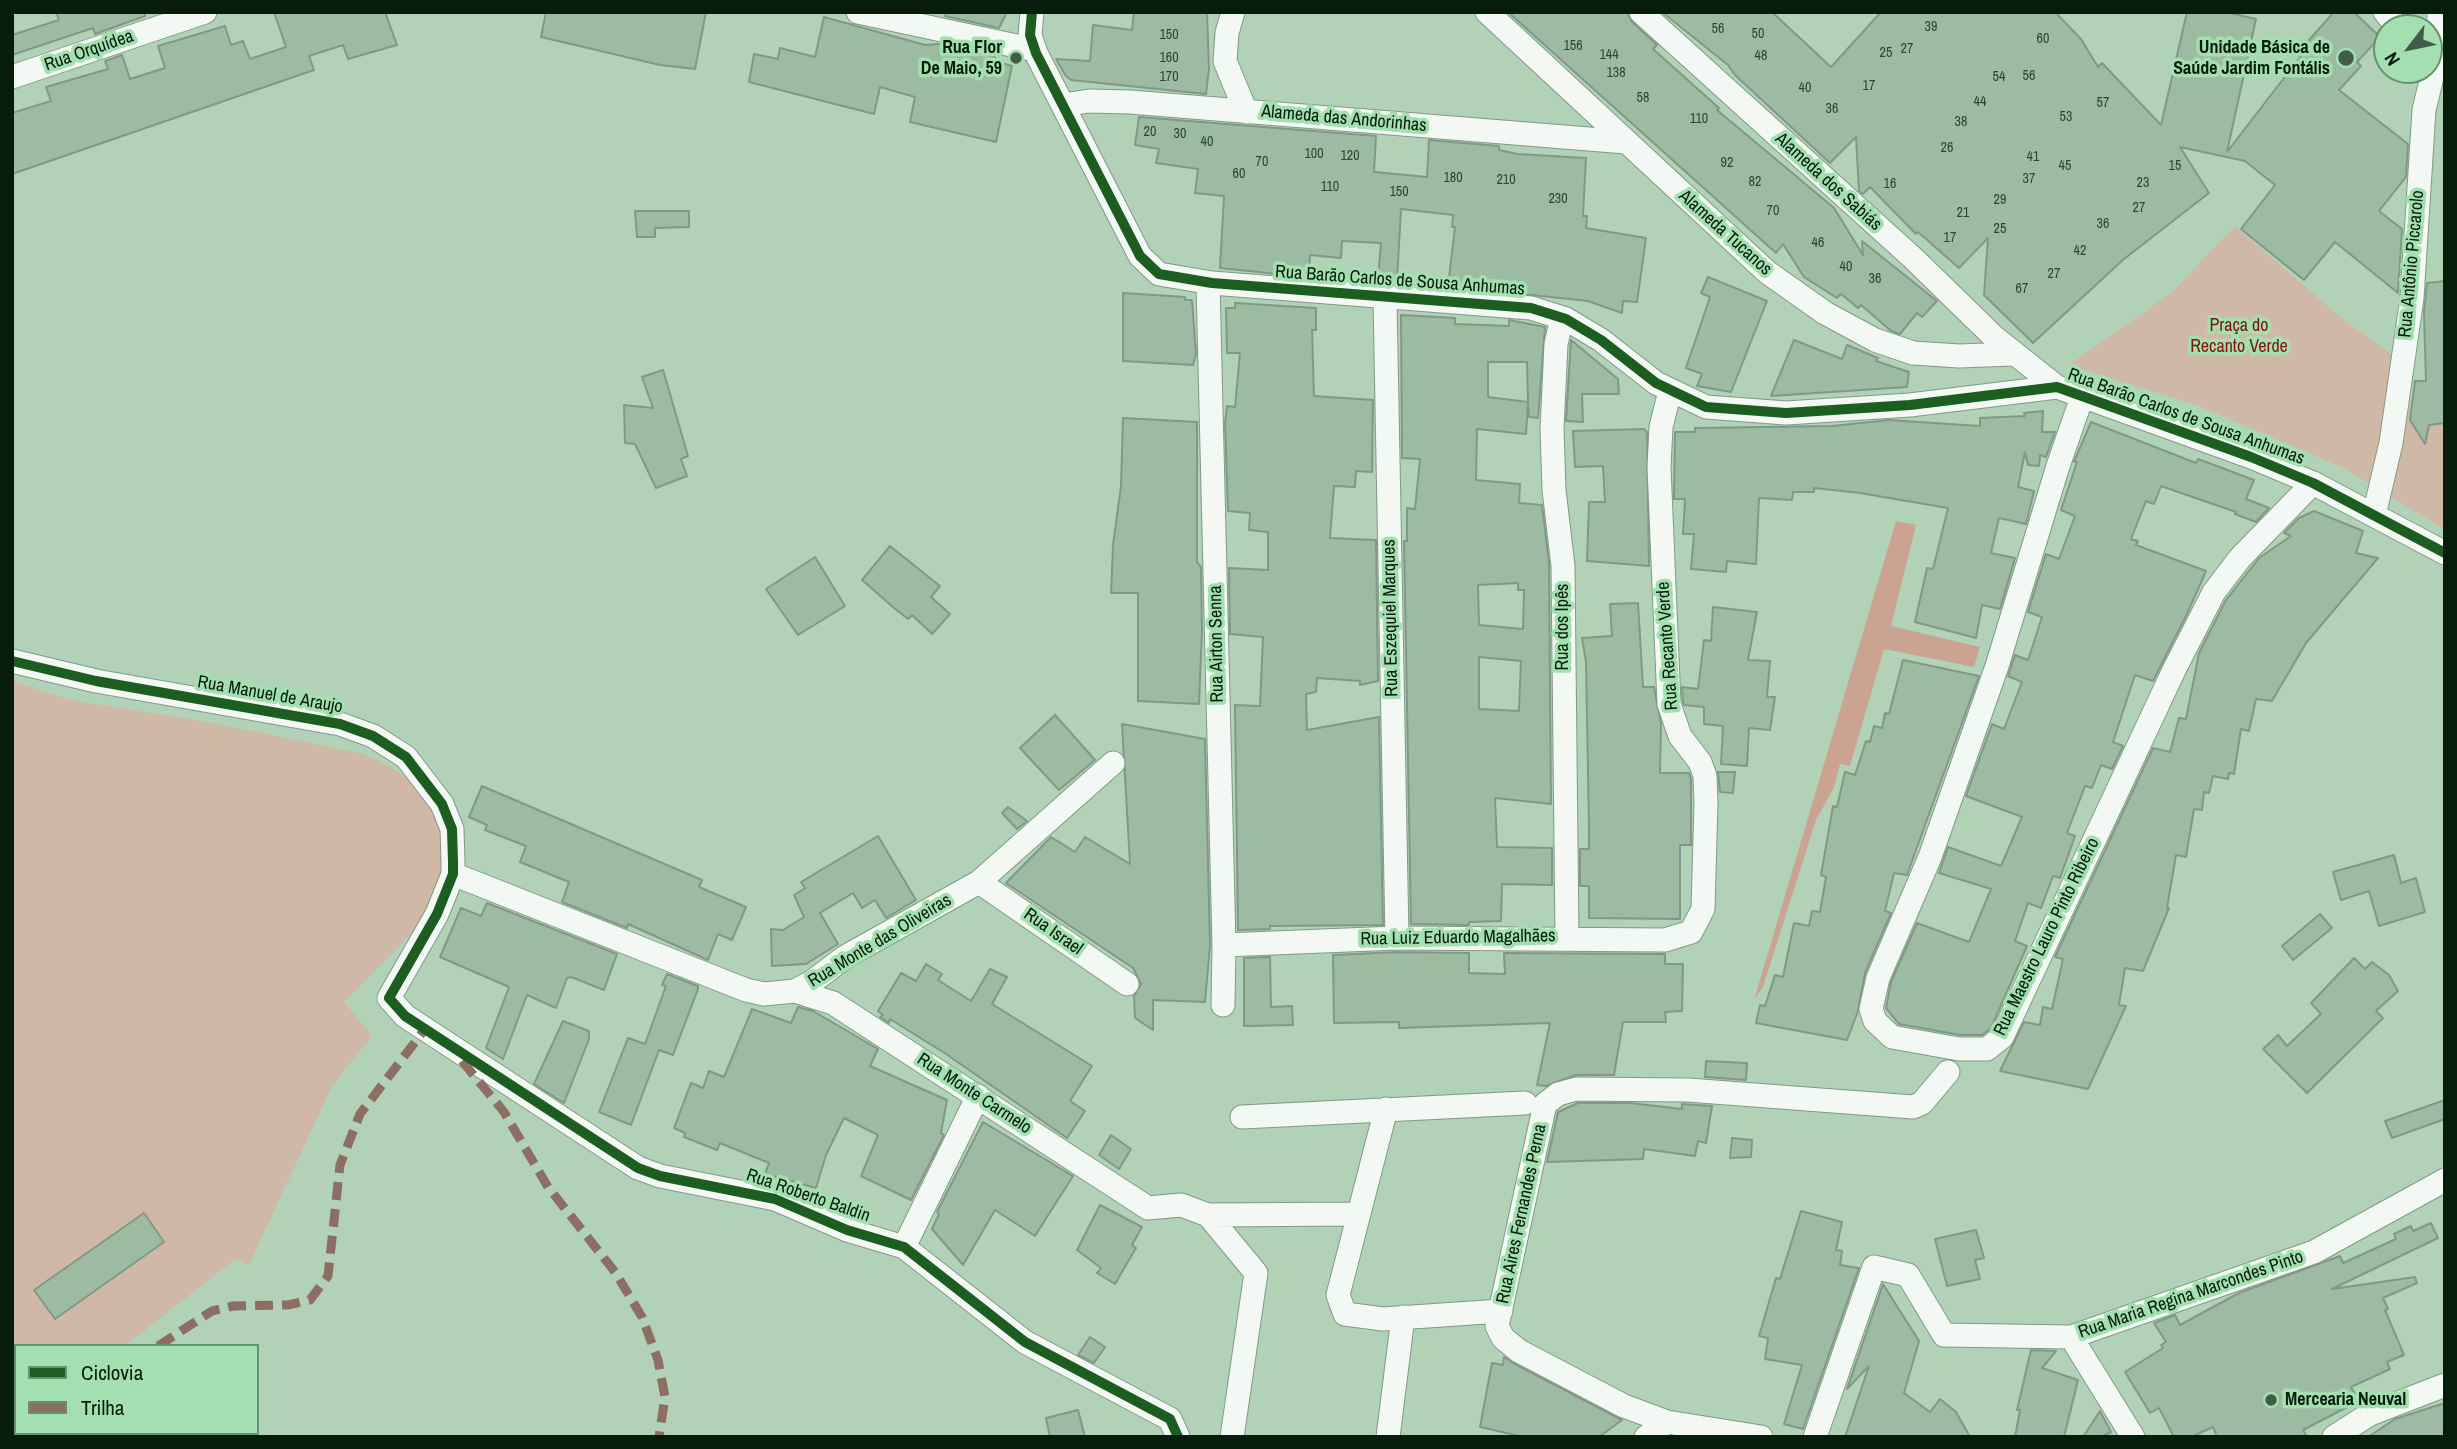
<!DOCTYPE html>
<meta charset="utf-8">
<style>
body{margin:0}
#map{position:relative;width:2457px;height:1449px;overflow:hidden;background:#b1d2b7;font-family:"Archivo Narrow",sans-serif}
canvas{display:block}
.frame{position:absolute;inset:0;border:14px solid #061d0c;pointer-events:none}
.legend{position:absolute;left:14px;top:1344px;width:245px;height:91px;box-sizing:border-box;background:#a4dfaf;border:2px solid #65916e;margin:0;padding:9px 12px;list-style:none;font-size:21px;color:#061d0c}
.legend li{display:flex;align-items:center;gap:14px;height:35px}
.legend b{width:35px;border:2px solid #65916e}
.north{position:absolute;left:2373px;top:14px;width:70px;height:70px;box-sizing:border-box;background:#a4dfaf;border:2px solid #65916e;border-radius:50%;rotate:238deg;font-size:19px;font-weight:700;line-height:28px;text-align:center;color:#061d0c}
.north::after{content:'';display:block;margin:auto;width:24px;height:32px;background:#425c48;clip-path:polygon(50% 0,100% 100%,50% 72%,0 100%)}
</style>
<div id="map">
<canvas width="2457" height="1449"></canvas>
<div class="frame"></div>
<ul class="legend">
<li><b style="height:9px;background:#1b5e20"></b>Ciclovia</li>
<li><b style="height:9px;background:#8d6e63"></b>Trilha</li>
</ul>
<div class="north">N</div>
</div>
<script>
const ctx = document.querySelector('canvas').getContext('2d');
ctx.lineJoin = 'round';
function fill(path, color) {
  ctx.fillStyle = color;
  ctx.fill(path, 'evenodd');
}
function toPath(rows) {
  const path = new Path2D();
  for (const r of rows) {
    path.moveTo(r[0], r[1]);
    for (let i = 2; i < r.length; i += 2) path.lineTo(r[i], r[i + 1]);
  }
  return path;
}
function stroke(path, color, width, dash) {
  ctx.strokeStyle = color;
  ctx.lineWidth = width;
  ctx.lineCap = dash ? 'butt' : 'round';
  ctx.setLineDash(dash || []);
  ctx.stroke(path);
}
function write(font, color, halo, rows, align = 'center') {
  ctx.font = font + ' "Archivo Narrow",sans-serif';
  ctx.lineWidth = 7;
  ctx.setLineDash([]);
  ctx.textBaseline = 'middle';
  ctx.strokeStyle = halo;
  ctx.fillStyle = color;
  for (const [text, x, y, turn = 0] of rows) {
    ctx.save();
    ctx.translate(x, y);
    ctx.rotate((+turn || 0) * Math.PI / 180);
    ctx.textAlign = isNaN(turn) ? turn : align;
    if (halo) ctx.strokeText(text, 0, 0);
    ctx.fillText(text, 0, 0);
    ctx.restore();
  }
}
fill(toPath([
 [2235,226,2344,320,2393,355,2391,440,2414,396,2445,419,2445,530,2346,469,2199,406,2069,365,2171,293],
 [12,681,71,700,214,723,363,754,391,767,418,786,440,820,447,853,440,888,424,921,344,1002,372,1036,332,1086,249,1265,235,1259,125,1346,16,1346,16,1418,12,1421]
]), '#cfb9a6');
fill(toPath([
 [1896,521,1916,525,1891,626,1980,647,1974,667,1884,649,1850,766,1840,764,1834,787,1816,820,1763,987,1754,1000]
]), '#caa490');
const building = toPath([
 [56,12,145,12,145,16,95,34,93,28,12,55,12,35,59,20,56,12],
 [274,12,385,12,397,45,348,59,343,45,309,56,314,70,12,174,12,113,51,101,46,87,108,69,105,61,122,55,130,79,165,68,158,46,225,26,231,45,243,41,250,59,286,47,274,12],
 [546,12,706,12,695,69,660,65,541,37,546,12],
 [946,12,1007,12,999,28,945,16,946,12],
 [1134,12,1207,12,1209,69,1206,94,1071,80,1066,76,1056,59,1090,61,1093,25,1132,30,1134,12],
 [1508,12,1627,12,1632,22,1657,45,1653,49,1719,108,1717,110,1834,208,1863,255,1862,241,1937,301,1922,317,1917,313,1900,334,1891,331,1861,305,1858,308,1841,294,1837,298,1804,277,1783,244,1776,253,1508,12],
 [1662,12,1772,12,1831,67,1881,12,2055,12,2081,39,2098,67,2102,63,2161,125,2187,12,2225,12,2256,19,2227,152,2304,52,2301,49,2334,12,2354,12,2380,37,2357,62,2361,66,2339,90,2408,144,2406,177,2379,211,2402,229,2398,293,2335,242,2304,280,2241,229,2275,185,2245,161,2180,147,2209,193,2124,259,2033,343,1984,295,1988,238,1959,268,1918,232,1916,234,1870,187,1863,194,1859,191,1856,137,1830,163,1735,75,1728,65,1662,12],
 [824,17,925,45,939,44,986,54,996,58,995,61,1012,66,996,142,910,122,915,97,880,87,874,114,749,82,754,54,778,59,780,48,815,57,824,17],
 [1139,117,1376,136,1374,172,1427,177,1429,140,1499,146,1499,150,1517,154,1586,158,1583,216,1587,216,1586,228,1646,238,1637,302,1623,301,1622,313,1588,301,1448,286,1455,227,1452,227,1453,215,1401,209,1397,280,1378,278,1381,243,1342,241,1341,258,1310,255,1309,272,1287,275,1220,268,1224,196,1195,193,1198,169,1156,163,1159,149,1135,145,1139,117],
 [635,211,689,211,689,227,655,228,655,237,637,237,635,211],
 [1708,277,1767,301,1731,392,1697,386,1702,374,1686,368,1710,297,1701,293,1708,277],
 [2445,281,2445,423,2429,425,2425,444,2410,420,2415,381,2426,381,2424,313,2427,283,2445,281],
 [1123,293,1185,297,1185,300,1192,300,1196,354,1193,365,1123,361,1123,293],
 [1235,303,1316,308,1316,330,1312,330,1314,396,1373,400,1372,472,1356,471,1355,487,1334,486,1330,538,1376,540,1378,681,1360,685,1360,681,1317,678,1316,692,1306,694,1307,730,1379,717,1383,925,1270,926,1270,929,1238,930,1235,705,1260,706,1263,637,1230,634,1229,568,1268,570,1268,532,1249,530,1250,513,1228,511,1225,423,1227,406,1235,407,1240,353,1227,353,1226,308,1235,308,1235,303],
 [1401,315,1455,318,1455,324,1509,326,1509,320,1545,327,1538,418,1529,417,1528,403,1526,434,1477,429,1476,480,1520,484,1519,503,1542,505,1549,563,1551,804,1495,798,1497,847,1552,848,1552,885,1502,884,1501,921,1469,922,1469,925,1411,924,1404,541,1407,541,1407,508,1415,509,1420,459,1402,458,1401,315],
 [1488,362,1527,362,1528,402,1488,397,1488,362],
 [1518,583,1518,590,1524,590,1523,629,1479,625,1478,585,1518,583],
 [1479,657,1521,661,1519,711,1479,709,1479,657],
 [1571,340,1618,379,1619,394,1582,394,1583,422,1566,421,1571,340],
 [1794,340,1842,359,1847,345,1878,358,1876,361,1909,372,1907,387,1771,396,1794,340],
 [663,370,688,456,681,459,687,476,656,488,635,444,625,443,624,405,653,408,642,377,663,370],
 [2043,411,2042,432,2055,432,2046,457,2040,455,2039,466,2028,465,2025,452,2018,487,2034,491,2026,524,1999,518,1991,553,2015,558,2000,609,1982,605,1976,638,1915,622,1927,568,1933,569,1948,508,1860,493,1814,488,1814,492,1793,492,1792,500,1759,498,1756,564,1727,561,1726,572,1691,569,1694,534,1683,534,1685,499,1674,499,1675,432,1695,432,1695,428,1832,426,1889,420,1980,426,1980,418,2025,416,2024,413,2043,411],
 [1123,418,1197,422,1197,562,1201,567,1202,632,1199,704,1138,701,1138,593,1111,593,1113,545,1121,486,1123,418],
 [2091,422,2196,463,2198,459,2254,480,2246,499,2269,508,2256,522,2235,514,2236,512,2161,486,2154,504,2146,501,2131,539,2138,541,2136,545,2206,571,2186,616,2153,681,2135,675,2113,742,2123,746,2112,769,2101,765,2092,788,2085,786,2067,833,2075,836,2060,878,2053,876,2041,908,2028,903,2015,941,2027,946,1991,1028,1982,1035,1960,1035,1899,1024,1886,1008,1891,982,1917,923,1969,942,1991,889,1939,873,1948,847,2001,866,2022,817,1966,796,1992,724,2004,729,2022,682,2008,676,2015,655,2028,660,2042,617,2028,612,2046,554,2059,559,2075,516,2061,510,2077,462,2074,462,2091,422],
 [1644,429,1647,432,1649,566,1587,561,1589,502,1605,502,1603,466,1575,467,1573,431,1644,429],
 [2314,511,2363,531,2356,553,2378,558,2306,643,2272,701,2256,699,2249,731,2241,729,2234,774,2229,773,2228,779,2213,776,2209,793,2204,792,2202,810,2194,809,2186,857,2176,855,2167,908,2169,908,2143,971,2125,968,2119,1005,2126,1006,2088,1089,2000,1071,2024,1022,2040,1025,2043,1007,2052,1009,2063,959,2055,957,2153,748,2170,752,2179,718,2186,719,2199,653,2226,600,2259,558,2291,536,2284,533,2299,518,2314,511],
 [890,546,940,586,931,597,950,614,932,634,912,615,908,619,894,608,862,580,890,546],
 [815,557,845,606,798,635,766,589,815,557],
 [1638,603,1643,687,1654,687,1661,723,1660,773,1689,773,1691,779,1691,845,1680,845,1680,919,1589,918,1589,886,1580,886,1580,849,1589,849,1589,828,1586,662,1582,638,1612,636,1610,604,1638,603],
 [1713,607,1757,612,1748,660,1770,661,1767,697,1775,697,1770,730,1749,728,1747,766,1721,764,1723,726,1704,724,1704,707,1684,705,1683,701,1682,687,1698,689,1704,640,1711,641,1713,607],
 [1903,660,1979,676,1907,875,1894,873,1885,911,1891,913,1865,973,1858,1011,1847,1040,1756,1023,1760,1005,1765,1006,1775,975,1783,977,1794,923,1809,926,1812,911,1820,912,1826,877,1821,875,1833,806,1837,807,1845,772,1855,775,1866,741,1870,742,1874,726,1882,728,1885,713,1889,714,1903,660],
 [1055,715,1095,760,1059,790,1020,748,1055,715],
 [1122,724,1205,739,1210,945,1205,1002,1153,1000,1153,1030,1135,1018,1134,996,1141,984,1133,968,1006,883,1051,837,1075,852,1085,837,1130,864,1122,724],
 [1718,772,1735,772,1733,793,1720,792,1718,772],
 [482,786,702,880,699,887,746,907,732,940,718,934,708,960,628,924,627,928,562,902,569,882,520,862,526,846,485,830,487,825,469,817,482,786],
 [1008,807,1027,821,1017,829,1002,813,1008,807],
 [878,836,916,900,886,918,875,900,862,908,853,893,820,913,838,944,806,964,772,966,771,929,783,930,804,917,794,895,805,888,801,882,878,836],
 [2394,855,2401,883,2416,878,2425,912,2379,926,2369,891,2341,900,2333,872,2394,855],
 [487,903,617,954,604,990,571,977,567,978,556,1008,527,995,503,1059,486,1048,509,987,440,957,461,908,481,916,487,903],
 [2320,914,2332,928,2293,960,2282,946,2320,914],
 [1397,952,1469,953,1469,973,1505,974,1504,953,1665,954,1665,964,1683,964,1682,1011,1665,1012,1666,1022,1623,1022,1614,1075,1576,1075,1546,1086,1537,1085,1550,1023,1399,1028,1399,1022,1334,1023,1333,955,1397,952],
 [1270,957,1271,1007,1292,1006,1293,1025,1244,1026,1244,958,1270,957],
 [2354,958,2365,969,2372,962,2389,975,2398,991,2376,1011,2383,1018,2307,1093,2263,1049,2278,1035,2287,1046,2321,1014,2311,1003,2354,958],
 [926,964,942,974,938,980,971,1001,990,969,1007,977,992,1004,1092,1066,1070,1101,1085,1111,1067,1138,946,1054,890,1019,889,1023,880,1017,883,1015,878,1011,901,973,916,981,926,964],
 [667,974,698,986,698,989,673,1055,659,1050,631,1125,599,1112,628,1038,645,1044,666,986,662,985,667,974],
 [798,1007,813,1011,878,1049,870,1066,947,1100,941,1133,944,1135,911,1200,861,1176,878,1135,844,1118,826,1155,816,1188,765,1174,769,1163,720,1143,717,1150,684,1137,685,1133,674,1128,691,1083,703,1088,709,1071,724,1077,752,1009,791,1023,798,1007],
 [563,1021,589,1031,589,1039,564,1103,534,1084,563,1021],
 [1706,1061,1747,1063,1746,1080,1705,1077,1706,1061],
 [2445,1100,2445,1119,2392,1138,2385,1121,2445,1100],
 [1578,1103,1630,1103,1682,1109,1682,1104,1712,1106,1706,1143,1698,1141,1695,1156,1644,1149,1643,1159,1547,1162,1558,1112,1578,1103],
 [983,1122,1073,1176,1035,1236,995,1210,963,1265,932,1229,939,1214,937,1212,983,1122],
 [1111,1135,1131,1149,1119,1169,1099,1155,1111,1135],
 [1732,1138,1752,1140,1751,1157,1730,1158,1732,1138],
 [1100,1205,1142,1227,1132,1245,1136,1248,1115,1284,1097,1273,1101,1268,1077,1250,1100,1205],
 [1801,1211,1842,1222,1836,1250,1842,1251,1840,1265,1859,1268,1803,1429,1784,1424,1802,1365,1765,1359,1768,1338,1759,1336,1776,1278,1780,1279,1801,1211],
 [144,1213,164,1242,55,1319,34,1290,144,1213],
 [2431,1223,2438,1238,2332,1289,2415,1277,2417,1283,2383,1298,2388,1309,2385,1310,2404,1355,2387,1362,2390,1369,2351,1387,2359,1401,2303,1430,2307,1437,2217,1437,2213,1427,2191,1437,2174,1437,2159,1408,2150,1413,2125,1372,2163,1348,2161,1345,2166,1342,2154,1323,2175,1315,2180,1325,2239,1293,2340,1256,2343,1263,2396,1239,2394,1234,2411,1226,2413,1231,2431,1223],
 [1976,1230,1984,1258,1975,1260,1980,1279,1947,1286,1935,1239,1976,1230],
 [1883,1284,1919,1341,1904,1393,1930,1412,1940,1399,1956,1412,1970,1437,1845,1437,1869,1366,1847,1389,1883,1284],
 [1090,1337,1105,1347,1094,1363,1078,1355,1090,1337],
 [2031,1350,2056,1351,2042,1368,2078,1380,2064,1437,2015,1437,2020,1410,2017,1410,2031,1350],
 [1504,1357,1513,1363,1622,1420,1599,1437,1524,1437,1480,1427,1492,1363,1503,1365,1504,1357],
 [2445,1403,2445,1437,2368,1437,2395,1419,2445,1403],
 [1078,1410,1085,1437,1050,1437,1046,1418,1078,1410],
 [2100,1411,2111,1432,2101,1437,2083,1437,2100,1411]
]);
fill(building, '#9cbba2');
stroke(building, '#809984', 2);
const minor = toPath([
 [858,12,1035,50],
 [1032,12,1030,35,1036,53,1140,256,1159,274,1212,283,1531,308,1566,319,1601,340,1656,383,1706,407,1786,413,1910,405,2057,387,2251,457,2313,483,2445,553],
 [1233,12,1227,33,1225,61,1246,112],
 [1487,12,1767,272,1825,313,1875,340,1913,353,1959,356,2013,354],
 [1641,12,1914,259,1994,337,2057,387],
 [2385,12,2398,28],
 [12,77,205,12],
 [1063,105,1089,101,1130,102,1626,142],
 [1208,283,1224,945,1223,1005],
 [1385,299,1397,938],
 [1562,318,1556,344,1552,429,1554,490,1563,566,1567,937],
 [2082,397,2058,466,1997,666,1930,857,1878,978,1871,1009,1875,1021,1892,1037,1959,1049,1987,1049,2002,1037,2174,670,2214,592,2240,558,2313,483],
 [2374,515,2391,443,2412,298,2424,110,2438,52,2439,12],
 [12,661,96,681,340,724,373,736,406,757,442,804,452,829,453,862,453,874,437,914,389,998,405,1016,638,1168,660,1176,775,1199,847,1230,904,1247,1025,1342,1170,1419,1178,1437],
 [453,874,746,990,764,994,795,991,812,982,845,957,979,882,1113,763],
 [979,882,1127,984],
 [1224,945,1397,938,1665,940,1691,932,1703,909,1706,803,1705,776,1700,762,1680,736,1669,704,1659,467,1661,427,1670,391],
 [795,991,833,1003,1148,1208,1181,1205,1208,1215,1256,1273,1232,1437],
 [1386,1109,1338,1295,1345,1314,1383,1319,1501,1311],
 [1242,1117,1525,1103],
 [1208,1215,1358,1214],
 [904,1247,978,1096],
 [2071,1337,2133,1437],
 [1388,1437,1403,1317],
 [1646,1437,1667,1422],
 [1761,1437,1667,1422,1624,1406,1519,1351,1503,1338,1497,1326,1545,1104,1558,1094,1576,1089,1688,1090,1913,1107,1922,1103,1948,1072],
 [1815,1437,1874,1267,1908,1275,1944,1335,2071,1337,2314,1252,2445,1180],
 [2334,1437,2370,1414,2445,1385]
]);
stroke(minor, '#809a86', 25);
stroke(minor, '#f3f8f4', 23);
stroke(toPath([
 [462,1061,504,1112,548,1187,615,1272,642,1317,658,1360,665,1397,659,1437],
 [158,1346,212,1311,233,1306,288,1305,310,1300,328,1276,340,1165,360,1114,425,1029],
 [12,1435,16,1433]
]), '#8d6e63', 9, [18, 9]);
stroke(toPath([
 [1032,12,1030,35,1036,53,1140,256,1159,274,1212,283,1531,308,1566,319,1601,340,1656,383,1706,407,1786,413,1910,405,2057,387,2251,457,2313,483,2445,553],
 [12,661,96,681,340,724,373,736,406,757,442,804,452,829,453,862,453,874,437,914,389,998,405,1016,638,1168,660,1176,775,1199,847,1230,904,1247,1025,1342,1170,1419,1178,1437]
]), '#1b5e20', 10);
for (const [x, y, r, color] of [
 [1016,58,7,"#425c48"],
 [2346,58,9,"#425c48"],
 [2271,1400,7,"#425c48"]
]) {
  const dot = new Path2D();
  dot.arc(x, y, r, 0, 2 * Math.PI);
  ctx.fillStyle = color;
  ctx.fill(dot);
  stroke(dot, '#a4dfaf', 2.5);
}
write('14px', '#2c4532', null, [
 ["39",1931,27],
 ["56",1718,29],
 ["50",1758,34],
 ["150",1169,35],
 ["60",2043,39],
 ["156",1573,46],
 ["27",1907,49],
 ["25",1886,53],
 ["144",1609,55],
 ["48",1761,56],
 ["160",1169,58],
 ["138",1616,73],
 ["56",2029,76],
 ["170",1169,77],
 ["54",1999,77],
 ["17",1869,86],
 ["40",1805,88],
 ["58",1643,98],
 ["44",1980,102],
 ["57",2103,103],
 ["36",1832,109],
 ["53",2066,117],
 ["110",1699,119],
 ["38",1961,122],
 ["20",1150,132],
 ["30",1180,134],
 ["40",1207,142],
 ["26",1947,148],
 ["100",1314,154],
 ["120",1350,156],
 ["41",2033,157],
 ["70",1262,162],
 ["92",1727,163],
 ["45",2065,166],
 ["15",2175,166],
 ["60",1239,174],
 ["180",1453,178],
 ["37",2029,179],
 ["210",1506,180],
 ["82",1755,182],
 ["23",2143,183],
 ["16",1890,184],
 ["110",1330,187],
 ["150",1399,192],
 ["230",1558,199],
 ["29",2000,200],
 ["27",2139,208],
 ["70",1773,211],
 ["21",1963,213],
 ["36",2103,224],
 ["25",2000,229],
 ["17",1950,238],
 ["46",1818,243],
 ["42",2080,251],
 ["40",1846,267],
 ["27",2054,274],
 ["36",1875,279],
 ["67",2022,289]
]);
write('bold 18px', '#061d0c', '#a4dfaf', [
 ["Rua Flor",1002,48],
 ["De Maio, 59",1002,69],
 ["Unidade Básica de",2330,48],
 ["Saúde Jardim Fontális",2330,69],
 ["Mercearia Neuval",2285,1400,"left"]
], 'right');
write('18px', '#061d0c', '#a4dfaf', [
 ["Rua Orquídea",89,51,-19],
 ["Alameda das Andorinhas",1344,119,5],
 ["Alameda dos Sabiás",1828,182,42],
 ["Alameda Tucanos",1725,233,42],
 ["Rua Antônio Piccarolo",2412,264,-85],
 ["Rua Barão Carlos de Sousa Anhumas",1400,281,4],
 ["Rua Barão Carlos de Sousa Anhumas",2186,417,20],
 ["Rua Eszequiel Marques",1391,618,-91],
 ["Rua dos Ipês",1563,627,-90],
 ["Rua Airton Senna",1217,644,-91],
 ["Rua Recanto Verde",1668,646,-94],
 ["Rua Manuel de Araujo",270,695,10],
 ["Rua Israel",1053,932,35],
 ["Rua Maestro Lauro Pinto Ribeiro",2047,937,-64],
 ["Rua Luiz Eduardo Magalhães",1458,938,-1],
 ["Rua Monte das Oliveiras",880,941,-31],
 ["Rua Monte Carmelo",974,1094,33],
 ["Rua Roberto Baldin",808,1196,19],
 ["Rua Aires Fernandes Perna",1522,1214,-78],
 ["Rua Maria Regina Marcondes Pinto",2191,1295,-19]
]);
write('18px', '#851109', '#a4dfaf', [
 ["Praça do",2239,326],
 ["Recanto Verde",2239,347]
]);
</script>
